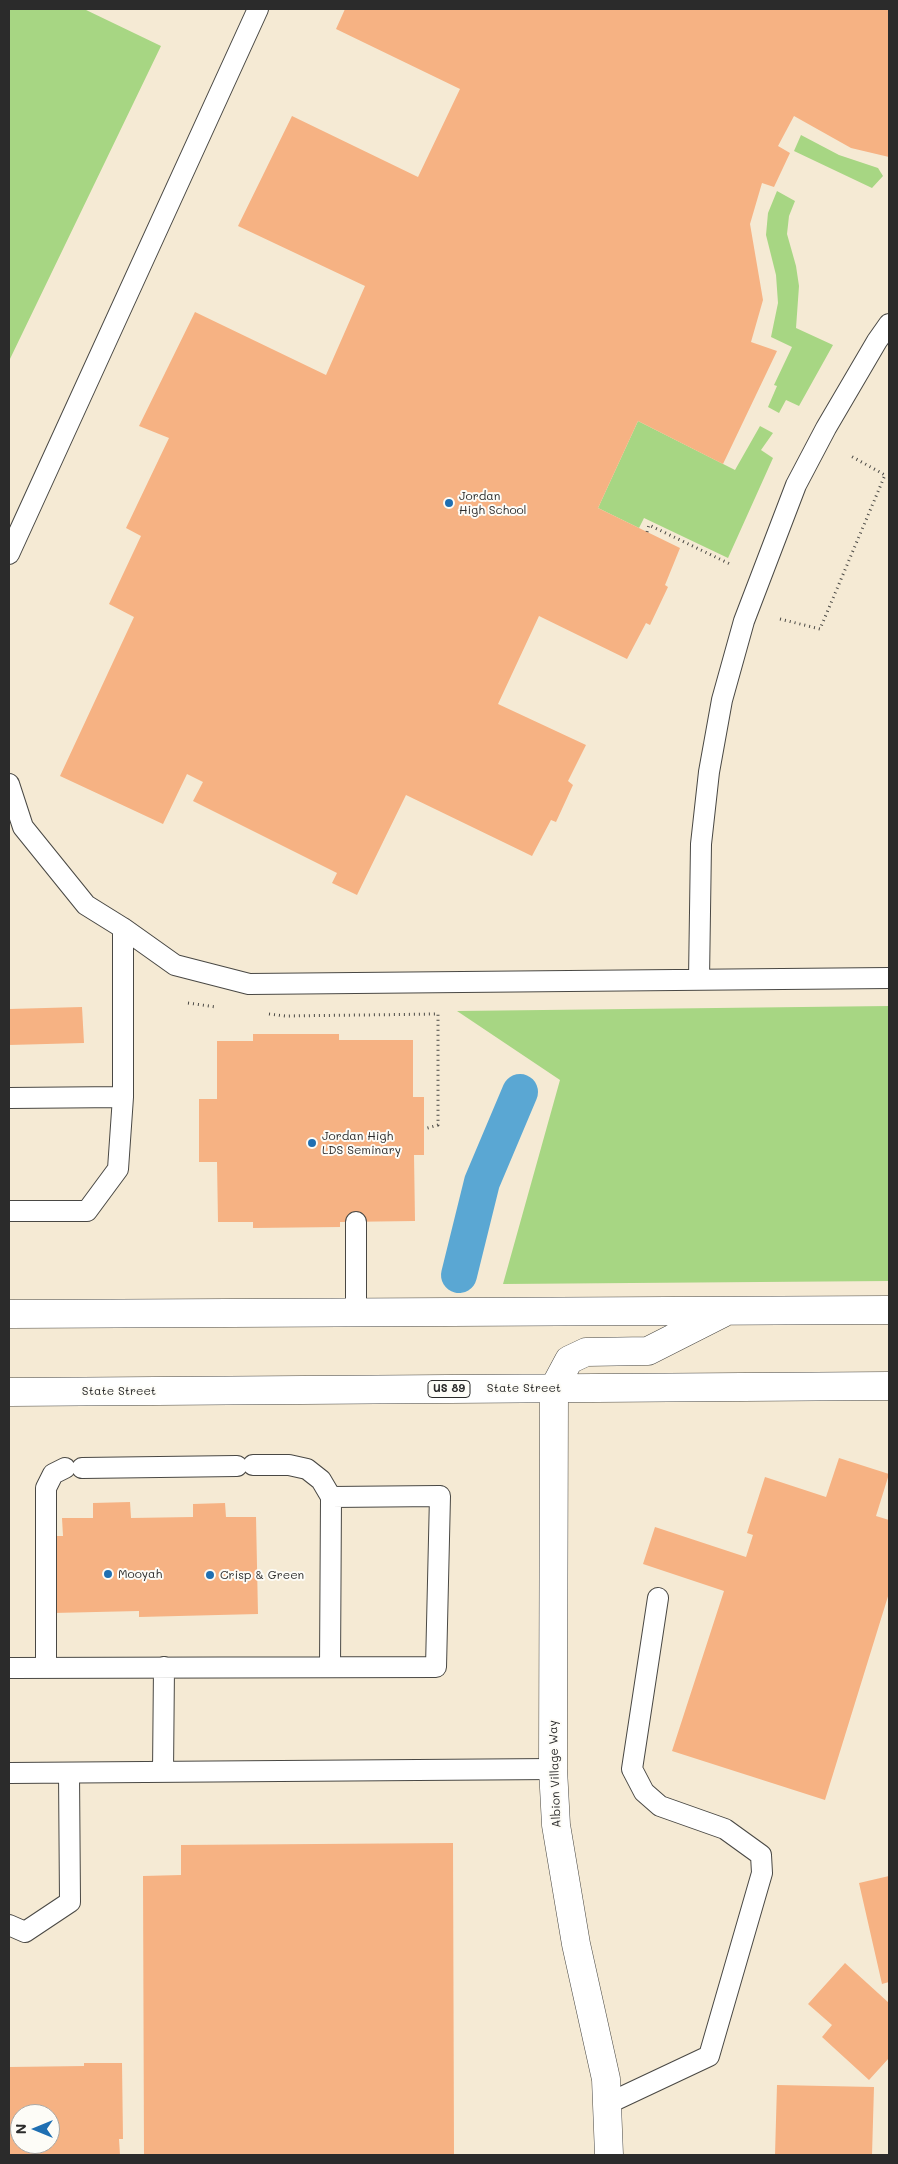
<!DOCTYPE html>
<style>
body{margin:0}
#map{position:relative;width:898px;height:2164px;overflow:hidden;background:#f5ead4;font-family:Mali,sans-serif}
canvas{display:block}
.frame{position:absolute;inset:0;border:10px solid #2b2b2b;pointer-events:none}
.north{position:absolute;left:10px;top:2104px;width:50px;height:50px;box-sizing:border-box;background:#fdfcf7;border:1px solid #a9a8a5;border-radius:50%;rotate:270deg;font-size:14px;font-weight:700;line-height:20px;text-align:center;color:#2b2b2b}
.north::after{content:'';display:block;margin:auto;width:18px;height:22px;background:#1f6fb2;clip-path:polygon(50% 0,100% 100%,50% 72%,0 100%)}
</style>
<div id="map">
<canvas width="898" height="2164"></canvas>
<div class="frame"></div>
<div class="north">N</div>
</div>
<script>
const ctx = document.querySelector('canvas').getContext('2d');
ctx.lineJoin = 'round';
function fill(path, color) {
  ctx.fillStyle = color;
  ctx.fill(path, 'evenodd');
}
function toPath(rows) {
  const path = new Path2D();
  for (const r of rows) {
    path.moveTo(r[0], r[1]);
    for (let i = 2; i < r.length; i += 2) path.lineTo(r[i], r[i + 1]);
  }
  return path;
}
function stroke(path, color, width, dash) {
  ctx.strokeStyle = color;
  ctx.lineWidth = width;
  ctx.lineCap = dash ? 'butt' : 'round';
  ctx.setLineDash(dash || []);
  ctx.stroke(path);
}
function write(font, color, halo, rows, align = 'center') {
  ctx.font = font + ' Mali,sans-serif';
  ctx.lineWidth = 4;
  ctx.setLineDash([]);
  ctx.textBaseline = 'middle';
  ctx.strokeStyle = halo;
  ctx.fillStyle = color;
  for (const [text, x, y, turn = 0] of rows) {
    ctx.save();
    ctx.translate(x, y);
    ctx.rotate((+turn || 0) * Math.PI / 180);
    ctx.textAlign = isNaN(turn) ? turn : align;
    if (halo) ctx.strokeText(text, 0, 0);
    ctx.fillText(text, 0, 0);
    ctx.restore();
  }
}
fill(toPath([
 [9,9,84,9,161,46,9,361],
 [801,135,839,155,878,168,883,176,872,188,794,151],
 [777,191,795,201,789,216,787,234,796,266,799,286,796,328,833,345,799,406,786,400,779,413,768,407,777,386,774,385,792,347,771,337,778,303,776,275,766,235,768,213],
 [638,421,735,470,760,426,773,433,761,450,773,458,728,558,644,518,639,528,598,508],
 [889,1006,889,1281,503,1284,560,1080,457,1011]
]), '#a7d683');
stroke(toPath([
 [459,1275,482,1182,520,1092]
]), '#5aa7d3', 36);
fill(toPath([
 [345,9,889,9,889,157,851,148,794,116,778,146,790,153,774,187,762,183,750,224,763,300,751,342,777,351,723,464,638,421,598,508,680,548,665,585,668,587,650,625,646,623,627,659,539,616,498,704,586,745,568,781,573,785,556,822,551,820,532,856,406,795,357,895,332,883,337,873,193,801,203,782,187,774,163,824,60,776,134,617,109,604,141,536,126,528,169,438,139,426,195,312,326,375,365,286,238,226,292,116,418,177,460,89,336,29],
 [82,1007,84,1043,9,1045,9,1009],
 [253,1034,339,1034,339,1040,413,1040,413,1097,424,1097,424,1155,414,1155,415,1221,340,1222,340,1227,253,1228,253,1222,218,1222,217,1162,199,1162,199,1099,217,1099,217,1041,253,1041],
 [839,1458,889,1474,876,1516,889,1520,889,1593,825,1800,672,1751,724,1591,643,1564,655,1527,746,1557,753,1535,747,1533,765,1477,826,1497],
 [130,1502,131,1518,193,1517,193,1504,225,1503,226,1517,256,1517,258,1614,139,1617,139,1611,53,1613,51,1536,63,1536,62,1518,93,1518,93,1503],
 [453,1843,454,2155,144,2155,143,1876,181,1875,181,1845],
 [889,1876,889,1982,882,1984,859,1883],
 [845,1963,889,2003,889,2058,869,2080,822,2037,832,2025,808,2004],
 [84,2063,122,2063,123,2139,119,2139,120,2155,9,2155,9,2067,84,2066],
 [20,2114,50,2114,50,2144,20,2144],
 [777,2085,874,2087,872,2155,775,2155]
]), '#f6b283');
const lane = toPath([
 [9,554,258,9],
 [9,784,23,827,86,905,123,928,175,965,249,984,889,978],
 [699,979,701,844,709,772,722,700,744,621,796,485,826,428,877,341,889,324],
 [9,1098,123,1097,123,928],
 [9,1211,87,1211,118,1169,123,1097],
 [356,1222,356,1312],
 [253,1465,289,1465,307,1469,321,1480,331,1497],
 [82,1468,237,1466],
 [9,1668,436,1667,440,1496,331,1497,330,1667],
 [46,1668,46,1488,53,1474,65,1468],
 [163,1772,164,1667],
 [9,1773,553,1769],
 [9,1925,25,1932,70,1902,69,1773],
 [607,2104,709,2056,762,1873,761,1855,725,1829,660,1806,644,1792,632,1769,658,1598]
]);
const street = toPath([
 [554,1388,553,1769,556,1825,576,1944,606,2079,609,2155]
]);
const primary = toPath([
 [9,1314,889,1310],
 [554,1388,569,1360,586,1352,648,1351,723,1313],
 [9,1392,889,1386]
]);
stroke(lane, '#494844', 22);
stroke(street, '#494844', 29);
stroke(primary, '#494844', 29);
stroke(toPath([
 [647,532,649,525,732,565],
 [780,619,820,629,885,475,849,455],
 [188,1003,216,1007],
 [269,1014,285,1016,438,1014,438,1125,424,1129]
]), '#494844', 3, [1, 4]);
stroke(lane, '#fff', 20);
stroke(street, '#fff', 28);
stroke(primary, '#fff', 28);
for (const [x, y, r, color] of [
 [449,503,5,"#1f6fb2"],
 [312,1143,5,"#1f6fb2"],
 [108,1574,5,"#1f6fb2"],
 [210,1575,5,"#1f6fb2"]
]) {
  const dot = new Path2D();
  dot.arc(x, y, r, 0, 2 * Math.PI);
  ctx.fillStyle = color;
  ctx.fill(dot);
  stroke(dot, '#fdfcf7', 2);
}
for (const [x, y, w] of [
 [449,1389,42]
]) {
  const box = new Path2D();
  box.roundRect(x - w / 2, y - 8.5, w, 17, 4);
  ctx.fillStyle = '#fdfcf7';
  ctx.fill(box);
  stroke(box, '#2b2b2b', 1);
}
write('bold 11px', '#2b2b2b', null, [
 ["US 89",449,1389]
]);
write('12px', '#2b2b2b', '#fdfcf7', [
 ["Jordan",459,496],
 ["High School",459,510],
 ["Jordan High",322,1136],
 ["LDS Seminary",322,1150],
 ["Mooyah",118,1574],
 ["Crisp & Green",220,1575]
], 'left');
write('12px', '#2b2b2b', '#fdfcf7', [
 ["State Street",524,1388],
 ["State Street",119,1391],
 ["Albion Village Way",555,1774,-92]
]);
</script>
